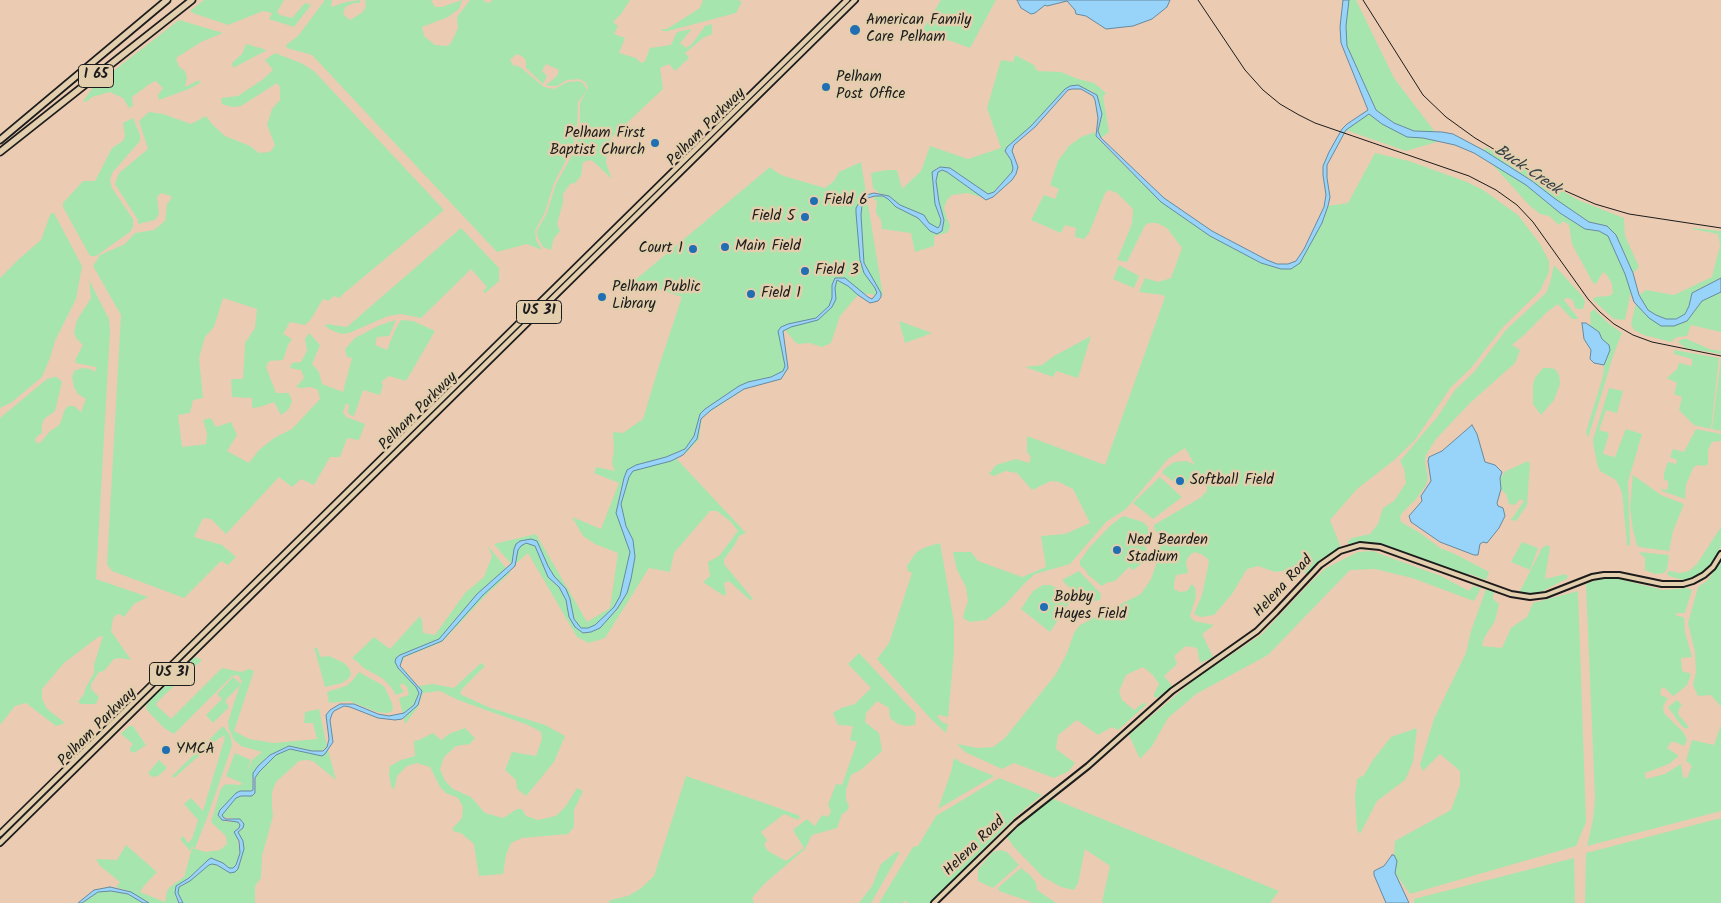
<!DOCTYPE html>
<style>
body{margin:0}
canvas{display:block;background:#ebcbb1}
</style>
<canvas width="1721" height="903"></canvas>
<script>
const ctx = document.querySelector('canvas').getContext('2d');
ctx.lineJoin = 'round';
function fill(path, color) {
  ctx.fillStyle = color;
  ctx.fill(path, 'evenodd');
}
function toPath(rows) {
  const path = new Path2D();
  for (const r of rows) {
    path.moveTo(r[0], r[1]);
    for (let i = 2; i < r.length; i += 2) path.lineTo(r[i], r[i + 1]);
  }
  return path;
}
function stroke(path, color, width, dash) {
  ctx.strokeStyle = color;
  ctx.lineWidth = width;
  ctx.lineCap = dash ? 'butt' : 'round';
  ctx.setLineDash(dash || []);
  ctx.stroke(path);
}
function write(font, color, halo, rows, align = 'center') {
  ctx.font = font + ' Kalam,sans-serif';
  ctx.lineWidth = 5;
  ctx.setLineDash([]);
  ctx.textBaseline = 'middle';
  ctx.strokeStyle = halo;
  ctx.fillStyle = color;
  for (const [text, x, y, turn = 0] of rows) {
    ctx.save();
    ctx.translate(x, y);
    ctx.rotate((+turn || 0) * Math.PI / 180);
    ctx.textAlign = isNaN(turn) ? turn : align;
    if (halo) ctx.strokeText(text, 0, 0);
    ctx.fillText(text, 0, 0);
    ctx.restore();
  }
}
fill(toPath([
 [204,0,284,0,277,12,280,15,292,18,305,3,311,5,294,27,269,19,272,13,263,11,228,25,193,13,190,11],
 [325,0,332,0,331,7,346,2,360,0,360,3,354,3,345,7,343,14,350,20,363,12,366,6,365,0,431,0,435,7,442,7,462,0,459,9,448,17,422,27,424,36,435,45,447,46,451,43,458,28,457,17,470,0,484,0,485,2,490,3,492,0,630,0,621,14,613,22,618,26,614,34,625,38,619,53,636,58,641,63,645,61,650,48,671,45,677,32,692,29,680,43,686,48,692,44,705,26,712,24,712,34,703,38,685,53,689,58,675,71,669,64,660,68,663,89,611,138,607,150,606,163,612,179,594,162,590,160,583,162,581,176,575,183,570,184,563,194,563,203,557,224,560,231,554,238,551,250,543,247,537,236,537,231,547,213,556,184,575,150,580,129,580,103,588,88,586,83,580,79,567,80,557,86,548,86,546,85,557,76,559,70,546,64,542,71,547,76,543,84,526,68,526,61,523,57,517,54,513,57,510,60,513,65,520,67,544,87,554,89,568,82,579,81,583,83,587,90,578,102,577,133,572,149,554,183,545,212,535,231,536,240,542,250,527,244,497,252,312,55,287,48,286,45,298,36],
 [703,0,738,0,742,2,736,13,668,31,662,31,662,29,667,29,700,8],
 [941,0,996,0,970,48,951,41,920,34],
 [1349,0,1356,0,1394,78,1435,132,1414,131,1394,123,1376,110,1347,46,1346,26],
 [179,20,223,33,201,42,176,58,179,67,185,71,187,77,185,87,199,80,200,83,189,89,159,100,158,95,163,88,156,81,151,83,132,97,133,106,129,108,123,98,110,92,92,97,86,102,83,101,94,86],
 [246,44,267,50,233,68,232,63,242,54],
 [275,53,301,63,314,71,444,210,343,294,340,298,334,296,328,301,323,299,311,319,305,325,290,322,283,334,292,339,288,345,283,360,269,361,266,367,276,393,289,393,292,401,289,409,281,415,274,402,260,407,252,408,252,398,232,397,231,379,243,379,245,343,255,328,257,309,223,298,214,327,205,337,199,358,203,398,193,400,190,413,178,415,182,447,206,444,207,433,203,420,211,418,216,427,231,422,237,435,227,451,249,463,259,450,274,438,292,429,320,399,318,390,311,387,301,388,296,387,304,378,301,370,290,368,292,363,301,362,307,351,305,339,309,333,320,345,312,364,319,372,322,384,343,392,352,358,347,357,345,349,355,338,380,325,396,320,389,336,377,337,375,345,387,350,395,330,401,320,413,321,435,331,406,381,389,376,381,382,383,385,380,395,363,390,354,416,350,415,348,412,349,405,346,403,343,412,346,417,365,424,359,440,347,438,340,457,330,457,314,485,301,479,292,487,279,477,226,534,211,519,203,518,194,537,222,545,236,557,228,565,221,561,184,598,112,571,107,564,121,315,93,266,100,255,125,244,135,233,154,230,165,221,167,204,171,199,171,196,161,193,157,197,159,214,155,220,138,224,138,220,115,184,119,173,148,149,139,121,149,112,163,114,191,124,206,116,212,124,225,136,250,146,259,153,270,152,275,145,267,125,272,109,280,100,280,87,277,83,241,106,232,107,222,104,221,98,238,96,262,80,273,70,265,60],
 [1015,55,1034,65,1037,71,1061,72,1078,79,1094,83,1106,93,1103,97,1109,132,1101,138,1098,134,1102,114,1093,91,1070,86,1031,126,1007,147,1006,154,1011,160,1013,169,1012,172,994,192,988,194,950,168,936,168,935,204,941,220,940,225,938,229,929,223,924,215,900,205,889,196,879,193,873,188,871,173,886,170,897,170,902,189,921,171,930,146,968,159,1001,148,987,108,1001,60,1013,62],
 [1368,114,1407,137,1423,138,1440,141,1406,151,1346,130],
 [133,118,140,135,140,141,112,173,110,180,112,188,133,219,133,227,130,232,96,256,90,256,63,207,63,203,83,181,95,181,112,148,123,141,125,136,123,123],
 [1095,132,1096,136,1100,141,1161,202,1210,236,1261,263,1281,269,1300,263,1322,223,1328,206,1348,203,1375,153,1409,161,1467,182,1483,190,1518,215,1540,244,1549,261,1549,272,1540,291,1503,327,1471,368,1451,387,1415,440,1393,461,1357,489,1330,520,1340,545,1339,548,1321,559,1308,574,1298,569,1275,572,1258,566,1247,569,1232,594,1214,615,1201,617,1194,614,1202,595,1209,562,1207,558,1201,554,1194,552,1189,556,1186,562,1188,573,1176,575,1174,583,1174,589,1180,592,1187,591,1192,584,1195,588,1196,596,1190,616,1194,621,1214,625,1202,634,1213,657,1200,663,1197,648,1186,646,1174,656,1177,664,1164,676,1172,686,1157,698,1154,697,1154,694,1159,684,1153,675,1143,667,1126,675,1119,691,1122,700,1134,710,1145,702,1146,705,1118,730,1112,727,1098,735,1077,720,1058,735,1056,749,1075,763,1069,771,1054,778,1014,763,1002,769,965,752,957,744,978,748,993,747,1005,738,1056,674,1067,653,1074,633,1080,625,1141,594,1151,579,1158,559,1161,540,1154,528,1154,525,1200,498,1207,491,1207,487,1197,469,1183,488,1162,473,1164,469,1174,462,1187,461,1195,465,1185,448,1168,459,1126,509,1106,522,1070,564,1035,574,1024,584,1005,605,986,620,970,622,963,618,964,613,968,601,966,587,957,570,953,552,971,552,978,561,1022,577,1046,567,1041,536,1065,534,1090,523,1073,489,1059,482,1051,481,1032,490,1017,473,1005,471,994,476,989,474,996,465,1016,459,1029,463,1031,457,1027,452,1027,436,1105,465,1165,297,1163,295,1139,292,1145,278,1158,282,1171,278,1182,248,1167,228,1157,223,1150,223,1145,225,1127,262,1117,260,1132,224,1133,209,1117,193,1109,190,1105,193,1089,233,1084,239,1075,237,1076,228,1065,225,1061,233,1031,220,1044,195,1055,199,1059,189,1050,185,1058,161,1069,146,1081,137],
 [1485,147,1578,200,1624,218,1625,236,1639,267,1633,273,1616,235,1607,226,1589,222,1554,198,1532,181,1485,151],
 [861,162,883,296,855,292,858,295,840,316,831,343,822,347,809,343,798,344,795,342,785,330,783,330,788,369,781,379,748,387,702,417,699,439,686,453,673,455,746,533,739,536,734,546,724,559,724,564,753,599,750,600,729,581,724,583,726,594,724,596,703,582,710,576,708,562,719,556,738,531,731,522,717,511,710,511,674,553,670,572,649,568,605,638,589,643,577,637,528,553,513,566,494,544,536,534,587,622,610,608,618,553,595,544,583,536,572,517,601,529,619,483,594,473,596,467,615,471,612,464,614,449,613,432,623,433,643,419,658,369,682,297,634,281,770,167,776,172,784,176,825,188,834,181,839,172],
 [1492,164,1526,185,1560,213,1585,229,1599,231,1608,236,1625,274,1631,291,1625,320,1614,319,1593,300,1595,297,1609,296,1613,293,1612,284,1607,275,1603,272,1596,284,1593,283,1572,244,1569,225,1563,221,1559,225,1549,216,1540,214,1529,205],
 [942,170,947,172,984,198,967,193,952,195,947,200,944,208,947,219,950,225,949,230,946,233,934,236,934,246,915,252,911,233,882,229,881,220,876,213,877,201,874,200,875,196,883,196,888,199,896,207,918,218,930,231,935,234,944,220,939,202,936,181,938,172],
 [52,213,54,213,82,266,76,299,55,341,50,358,42,377,12,402,0,408,0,278,19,259,41,240,50,215],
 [461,228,499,268,499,281,485,293,483,291,487,287,471,269,421,318,401,314,388,316,349,333,341,334,331,330,325,326,326,324,347,327],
 [1692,228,1721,231,1721,278,1692,293,1689,306,1685,314,1676,319,1666,319,1656,315,1648,310,1639,295,1646,290,1674,295,1712,277,1720,246,1718,234,1692,229],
 [1119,265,1139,276,1134,288,1113,279],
 [1554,265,1583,297,1585,302,1583,309,1579,309,1575,308,1573,300,1568,298,1565,298,1564,300,1578,318,1577,319,1572,319,1558,304,1548,311,1524,335,1512,345,1520,350,1515,363,1471,402,1436,439,1426,455,1425,462,1428,478,1426,485,1416,499,1402,513,1400,517,1401,522,1420,533,1440,548,1455,554,1489,572,1486,580,1470,574,1465,575,1390,548,1369,543,1348,544,1348,541,1352,538,1370,534,1378,524,1383,508,1394,501,1406,483,1404,469,1400,461,1438,416,1455,390,1474,372,1506,330,1546,293,1550,283],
 [89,280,109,319,110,331,96,579,148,597,134,604,124,617,120,614,116,615,113,618,111,631,131,660,121,658,114,659,104,671,99,672,91,684,91,689,99,697,96,704,81,704,78,702,84,694,86,687,94,673,94,665,103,636,98,637,64,663,42,689,42,699,47,709,64,722,63,724,56,726,26,703,15,706,0,725,0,418,47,379,54,377,57,377,62,382,55,411,44,419,42,425,42,433,36,437,35,442,40,443,50,431,57,427,61,422,64,411,68,406,74,406,81,412,86,399,78,394,74,387,72,377,74,371,82,368,91,369,95,372,96,369,96,367,76,363,75,360,83,345,76,338,74,332,77,320,91,298],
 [1721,292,1721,332,1691,325,1687,336,1677,337,1671,342,1644,335,1634,330,1631,324,1636,303,1649,318,1687,321,1702,301],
 [1594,309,1608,323,1622,333,1614,353,1588,438,1586,432,1603,376,1604,365,1610,350,1602,339,1599,332,1589,326,1591,322,1590,313],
 [899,321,932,333,905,343],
 [1091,336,1078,378,1056,371,1053,377,1025,367,1042,365,1054,356],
 [1682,339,1687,339,1709,349,1721,351,1721,354,1686,348,1678,342],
 [1674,350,1719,358,1711,429,1694,425,1679,410,1682,397,1674,394,1677,383,1667,378,1677,369,1679,363,1692,366,1692,359,1674,354],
 [1721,358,1721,431,1712,429],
 [1543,368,1550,368,1555,369,1559,375,1560,384,1554,400,1541,415,1533,404,1533,384,1535,378],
 [1609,388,1623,391,1617,413,1606,410,1599,430,1609,433,1603,454,1615,457,1626,429,1642,434,1628,482,1630,546,1627,545,1622,492,1616,480,1600,471,1598,467,1594,448,1593,440],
 [1696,429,1721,434,1721,441,1712,442,1708,450,1708,463,1706,466,1697,465,1693,468,1686,485,1685,499,1662,491,1662,489,1667,490,1668,487,1668,481,1664,480,1664,473,1668,462,1676,464,1677,460,1670,457,1673,449,1684,452],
 [1528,461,1530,464,1527,505,1516,521,1511,520,1524,501,1520,499,1515,505,1509,504,1506,494,1501,489,1500,478,1506,471],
 [1633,475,1661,495,1684,504,1673,531,1669,551,1639,547,1637,545,1633,530,1630,507],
 [1160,477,1182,497,1153,519,1133,503],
 [1123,516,1143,522,1148,527,1148,535,1144,543,1147,551,1142,555,1141,564,1136,568,1133,570,1129,567,1115,581,1106,583,1102,586,1087,574,1087,572,1080,565,1080,561,1089,548,1111,525],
 [1721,527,1721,546,1714,561,1706,570,1690,579,1683,580,1669,576,1667,573,1669,571,1680,573,1689,571,1697,564],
 [1522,542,1538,548,1530,570,1511,562],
 [940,543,954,622,954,652,948,717,939,715,937,716,943,723,948,724,946,733,931,719,877,659,889,643,912,573,908,571,907,566,915,554,920,550,926,547],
 [1547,545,1550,547,1545,579,1566,574,1568,578,1537,594,1519,593,1542,548],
 [488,546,510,573,487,594,442,642,405,657,400,665,418,686,433,684,454,688,481,663,485,666,462,689,460,694,488,707,545,725,565,736,554,762,526,796,517,789,516,780,505,770,512,752,536,756,542,739,541,732,528,725,458,700,440,691,423,693,418,707,405,724,399,698,409,695,407,687,402,683,400,686,404,692,396,695,391,687,382,678,362,667,360,664,352,658,374,637,390,649,420,616,422,620,423,633,435,635,465,593,484,577,492,556],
 [1372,551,1441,576,1469,591,1473,586,1481,588,1474,601,1412,578,1375,569,1350,570,1268,655,1196,694,1168,718,1152,746,1140,759,1129,735,1194,680,1262,634,1311,582,1326,568,1358,552],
 [1639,552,1669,555,1667,569,1664,573,1655,574,1645,570,1645,558],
 [1721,561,1721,707,1711,695,1698,696,1693,685,1696,672,1695,652,1688,623,1698,587,1708,580],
 [1079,571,1101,594,1100,600,1084,603,1062,580],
 [1611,577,1663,590,1688,588,1692,590,1685,613,1676,613,1677,616,1684,617,1685,632,1692,657,1681,658,1682,671,1691,674,1687,685,1680,691,1673,696,1664,687,1661,689,1660,695,1668,698,1663,706,1664,713,1684,733,1687,740,1684,746,1675,742,1671,742,1667,748,1679,756,1669,764,1645,773,1646,779,1665,774,1681,764,1683,777,1687,778,1692,766,1686,761,1692,740,1714,745,1721,725,1721,811,1587,846,1593,820,1595,798,1586,584,1600,579],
 [1043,585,1050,585,1057,588,1071,600,1050,632,1021,609,1033,591],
 [1486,589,1494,592,1493,599,1499,604,1495,621,1484,638,1482,646,1502,648,1511,628,1527,617,1533,603,1578,591,1586,822,1576,846,1410,894,1395,873,1397,861,1394,855,1395,841,1451,810,1460,785,1460,771,1440,754,1423,771,1420,765,1434,719,1466,653,1471,631],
 [314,647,318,649,320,657,329,656,344,663,349,668,351,674,349,678,342,683,325,687],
 [859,653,916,714,915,725,905,726,898,724,890,718,889,708,877,701,866,713,865,722,879,733,882,751,862,769,851,775,846,790,846,800,849,806,847,811,842,814,837,828,812,835,805,849,764,884,752,898,754,903,609,903,610,900,628,896,640,889,654,876,686,776,773,806,800,816,798,820,784,814,761,832,767,840,764,845,768,851,786,861,804,848,793,830,807,819,815,826,822,815,828,817,831,811,828,805,836,784,842,785,857,742,850,740,853,726,838,725,833,713,841,708,855,704,871,688,848,664],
 [195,657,202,660,158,701,156,705,171,719,222,668,241,672,249,669,254,671,234,731,249,739,274,743,317,739,313,723,304,723,305,712,319,709,327,747,319,752,289,746,270,755,252,778,253,790,248,792,240,791,218,815,226,822,238,822,240,825,239,828,236,831,240,854,236,865,233,868,229,868,223,863,211,858,189,878,176,886,176,898,179,903,149,903,131,892,116,887,120,882,100,866,96,859,117,860,126,845,157,872,143,887,140,892,165,902,167,891,170,887,184,877,192,848,206,852,220,850,227,844,226,836,211,822,221,788,226,784,241,785,242,783,226,776,235,753,251,760,246,773,253,759,262,752,241,746,234,740,229,729,228,722,240,685,225,701,229,707,213,723,206,715,222,699,217,694,233,677,241,684,242,681,238,675,232,676,174,734,164,728,146,709,147,703],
 [359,672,384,686,392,703,393,708,392,711,388,713,377,712,349,701,329,703,327,692,346,686,352,681],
 [1677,700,1682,705,1679,709,1678,714,1689,727,1686,729,1681,725,1668,707],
 [129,726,133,726,146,745,134,753,130,751,130,748,133,744,121,734],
 [222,727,224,727,229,734,231,739,232,746,207,818,195,848,192,847,190,851,180,839,183,836,188,843,192,839,198,820,184,804,191,798,203,811,225,737,223,736,218,739,174,778,172,776],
 [465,728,475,738,470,744,456,746,444,757,440,769,445,781,453,789,471,797,485,813,503,818,517,809,522,809,526,816,538,820,556,816,566,806,577,788,583,791,574,810,574,827,568,834,522,838,511,843,506,855,503,874,479,876,474,844,461,833,455,832,452,829,462,818,463,807,458,798,446,793,440,787,430,767,417,763,407,766,397,776,395,787,392,789,389,775,390,766,401,760,415,756,414,741,419,740,433,733,441,740,449,734],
 [1417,728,1413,762,1405,780,1377,801,1360,834,1357,830,1355,797,1357,779,1364,775,1373,760,1391,737],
 [290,749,321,755,328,750,336,780,313,761,306,760,299,761,276,782,272,792,272,807,273,816,262,856,261,878,255,886,255,903,183,903,178,893,178,889,179,887,190,881,209,865,212,864,217,865,226,871,238,869,244,849,242,841,238,832,243,828,244,824,232,818,223,817,221,815,236,798,241,796,247,796,256,785,255,778,264,765,276,755],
 [954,758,962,763,994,776,938,809,951,772],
 [159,760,167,768,158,776,152,777,148,773],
 [999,778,1042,795,1015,817,930,903,907,903,905,900,903,903,879,903,913,847,918,846,936,816],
 [1051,798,1279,891,1270,903,1105,903,1102,902,1110,866,1085,849,1078,883,1074,890,1061,887,1043,877,1014,847,1007,837],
 [1721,818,1721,903,1585,903,1586,853],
 [1001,850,1007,852,1019,865,993,888,978,881,978,869,993,852],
 [896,852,900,852,871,903,859,903,872,886,881,864],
 [1574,858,1575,903,1414,903,1414,899],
 [1021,868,1030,875,1036,883,1037,890,1056,903,1034,903,999,891,998,888,1001,885],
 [111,891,132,895,143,903,82,903,98,892]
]), '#a6e6ae');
const water = toPath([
 [1017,0,1170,0,1167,7,1152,19,1133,26,1106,29,1086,16,1076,14,1075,10,1067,1,1047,6,1045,5,1035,13,1031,14,1021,8,1017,0],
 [1343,0,1349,0,1346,26,1347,46,1376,110,1394,123,1414,131,1442,132,1453,134,1485,151,1532,181,1554,198,1589,222,1607,226,1616,235,1633,273,1639,295,1648,310,1656,315,1666,319,1676,319,1685,314,1689,306,1692,293,1721,278,1721,292,1702,301,1687,321,1674,326,1661,326,1649,318,1634,302,1625,274,1608,236,1599,231,1585,229,1560,213,1526,185,1474,153,1455,145,1423,138,1407,137,1382,124,1369,114,1346,130,1327,165,1327,178,1330,197,1328,206,1322,223,1300,263,1291,269,1281,269,1261,263,1210,236,1161,202,1096,136,1098,118,1095,100,1093,96,1081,89,1072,89,1068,90,1035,127,1014,145,1012,151,1018,167,1016,174,1012,180,993,197,986,200,947,172,942,170,938,172,936,181,939,202,944,220,942,231,937,234,930,231,918,218,896,207,888,199,883,196,875,196,864,199,862,205,861,215,864,263,881,293,881,297,878,301,870,303,858,295,848,286,837,280,835,288,836,299,832,307,818,320,791,327,783,331,788,368,781,379,744,389,711,410,701,419,697,439,683,455,671,461,633,471,629,477,621,504,626,526,633,540,635,557,631,579,627,593,617,609,600,628,591,632,583,633,575,627,569,617,566,600,559,587,548,577,535,546,526,543,521,546,518,550,515,566,483,595,442,641,403,657,400,666,422,691,418,705,402,719,395,720,378,718,350,707,344,706,334,711,332,714,330,720,333,742,325,754,322,756,290,749,276,755,259,772,255,778,255,793,252,796,241,796,236,798,222,815,223,817,226,819,240,819,244,824,243,828,238,832,243,841,244,849,238,869,235,872,230,873,217,865,212,864,209,865,190,881,179,887,178,893,183,903,179,903,175,893,176,886,189,878,208,860,211,858,223,863,229,868,233,868,236,865,240,853,239,841,234,832,239,828,240,825,238,822,222,820,218,815,220,810,236,793,240,791,251,791,253,790,253,773,258,766,270,755,289,746,312,751,323,751,327,747,329,739,326,715,330,710,340,704,354,704,378,714,389,716,404,713,414,705,419,693,416,687,398,668,395,662,396,658,400,655,439,639,477,594,512,563,514,549,516,544,520,541,531,539,537,541,548,566,554,576,566,589,570,599,574,619,581,628,588,628,595,625,614,607,620,596,630,552,616,513,624,478,627,470,636,465,666,457,685,449,694,436,700,414,705,409,739,386,748,382,771,377,783,371,785,366,778,331,781,327,788,324,816,318,829,306,832,298,832,285,835,278,845,278,868,297,872,299,877,293,875,288,864,273,860,260,856,213,856,208,863,196,874,193,889,196,900,205,924,215,929,223,938,228,940,225,941,220,935,204,932,172,940,167,950,168,988,194,994,192,1012,172,1013,168,1011,160,1005,151,1007,147,1031,126,1065,89,1070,86,1078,85,1097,95,1102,114,1098,131,1101,138,1164,198,1212,231,1267,260,1277,264,1288,264,1296,261,1304,249,1324,207,1326,195,1323,175,1323,166,1329,152,1342,129,1347,124,1368,110,1341,43,1340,27,1343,0],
 [1582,323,1586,323,1599,332,1602,339,1609,345,1610,350,1604,365,1594,363,1590,359,1591,350,1584,339,1582,323],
 [1472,425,1477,434,1485,462,1495,465,1502,472,1500,478,1501,489,1497,503,1498,506,1503,508,1505,516,1499,528,1487,543,1483,542,1480,544,1478,555,1474,555,1440,542,1411,522,1409,516,1422,501,1421,496,1431,481,1428,461,1429,457,1442,451,1472,425],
 [1392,855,1394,855,1397,861,1395,873,1409,903,1386,903,1374,875,1374,871,1384,866,1392,855],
 [110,887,131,892,149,903,143,903,128,894,111,891,98,892,82,903,78,903,94,890,110,887]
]);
fill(water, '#98d4f9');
stroke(water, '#668aa1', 1);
const secondary = toPath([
 [934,903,1016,823,1088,766,1172,691,1257,631,1276,612,1320,565,1340,551,1360,545,1380,547,1511,594,1530,597,1546,595,1592,577,1604,575,1619,575,1662,584,1683,584,1693,581,1704,575,1713,567,1721,554]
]);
const primary = toPath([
 [0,834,847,0],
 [0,843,855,0]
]);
const highway = toPath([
 [0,140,167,0],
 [0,152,192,0]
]);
stroke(secondary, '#1c1c1c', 8);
stroke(primary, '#1c1c1c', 8);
stroke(highway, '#1c1c1c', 9);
stroke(secondary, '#e3cead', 4);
stroke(primary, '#e3cead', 4.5);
stroke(highway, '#e3cead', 5.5);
stroke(toPath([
 [1198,0,1245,70,1263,90,1280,104,1299,115,1315,123,1469,176,1496,190,1517,205,1533,222,1588,299,1600,312,1614,324,1633,335,1652,342,1721,356],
 [1363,0,1423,95,1446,117,1475,138,1561,189,1595,204,1629,214,1721,228]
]), '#1c1c1c', 1);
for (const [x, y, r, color] of [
 [855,30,6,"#1f6fb2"],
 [826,87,5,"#1f6fb2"],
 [655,143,5,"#1f6fb2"],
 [814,201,5,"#1f6fb2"],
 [805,217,5,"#1f6fb2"],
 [725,247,5,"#1f6fb2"],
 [693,249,5,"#1f6fb2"],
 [805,271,5,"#1f6fb2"],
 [751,294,5,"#1f6fb2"],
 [602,297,5,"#1f6fb2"],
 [1180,481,5,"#1f6fb2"],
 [1117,550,5,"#1f6fb2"],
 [1044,607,5,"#1f6fb2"],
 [166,750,5,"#1f6fb2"]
]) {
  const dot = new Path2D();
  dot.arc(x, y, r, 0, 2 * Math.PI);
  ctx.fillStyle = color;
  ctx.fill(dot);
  stroke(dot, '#e3cead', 2);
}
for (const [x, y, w] of [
 [96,76,35],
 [539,312,45],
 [172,674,45]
]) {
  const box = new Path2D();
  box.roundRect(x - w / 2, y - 11.5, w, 23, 4);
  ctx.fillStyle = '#e3cead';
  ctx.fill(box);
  stroke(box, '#1c1c1c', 1);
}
write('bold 14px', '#1c1c1c', null, [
 ["I 65",96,76],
 ["US 31",539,312],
 ["US 31",172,674]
]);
write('15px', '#1c1c1c', '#e3cead', [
 ["American Family",866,21],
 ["Care Pelham",866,38],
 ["Pelham",836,78],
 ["Post Office",836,95],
 ["Pelham First",645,134,"right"],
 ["Baptist Church",645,151,"right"],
 ["Field 6",824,201],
 ["Field 5",795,217,"right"],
 ["Main Field",735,247],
 ["Court 1",683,249,"right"],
 ["Field 3",815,271],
 ["Pelham Public",612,288],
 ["Library",612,305],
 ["Field 1",761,294],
 ["Softball Field",1190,481],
 ["Ned Bearden",1127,541],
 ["Stadium",1127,558],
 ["Bobby",1054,598],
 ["Hayes Field",1054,615],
 ["YMCA",176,750]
], 'left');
write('15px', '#1c1c1c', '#e3cead', [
 ["Pelham Parkway",707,128,-45],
 ["Pelham Parkway",419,412,-45],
 ["Helena Road",1284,587,-47],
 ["Pelham Parkway",98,728,-45],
 ["Helena Road",975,847,-44]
]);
write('italic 16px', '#354148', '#e3cead', [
 ["Buck Creek",1527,171,34]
]);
</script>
